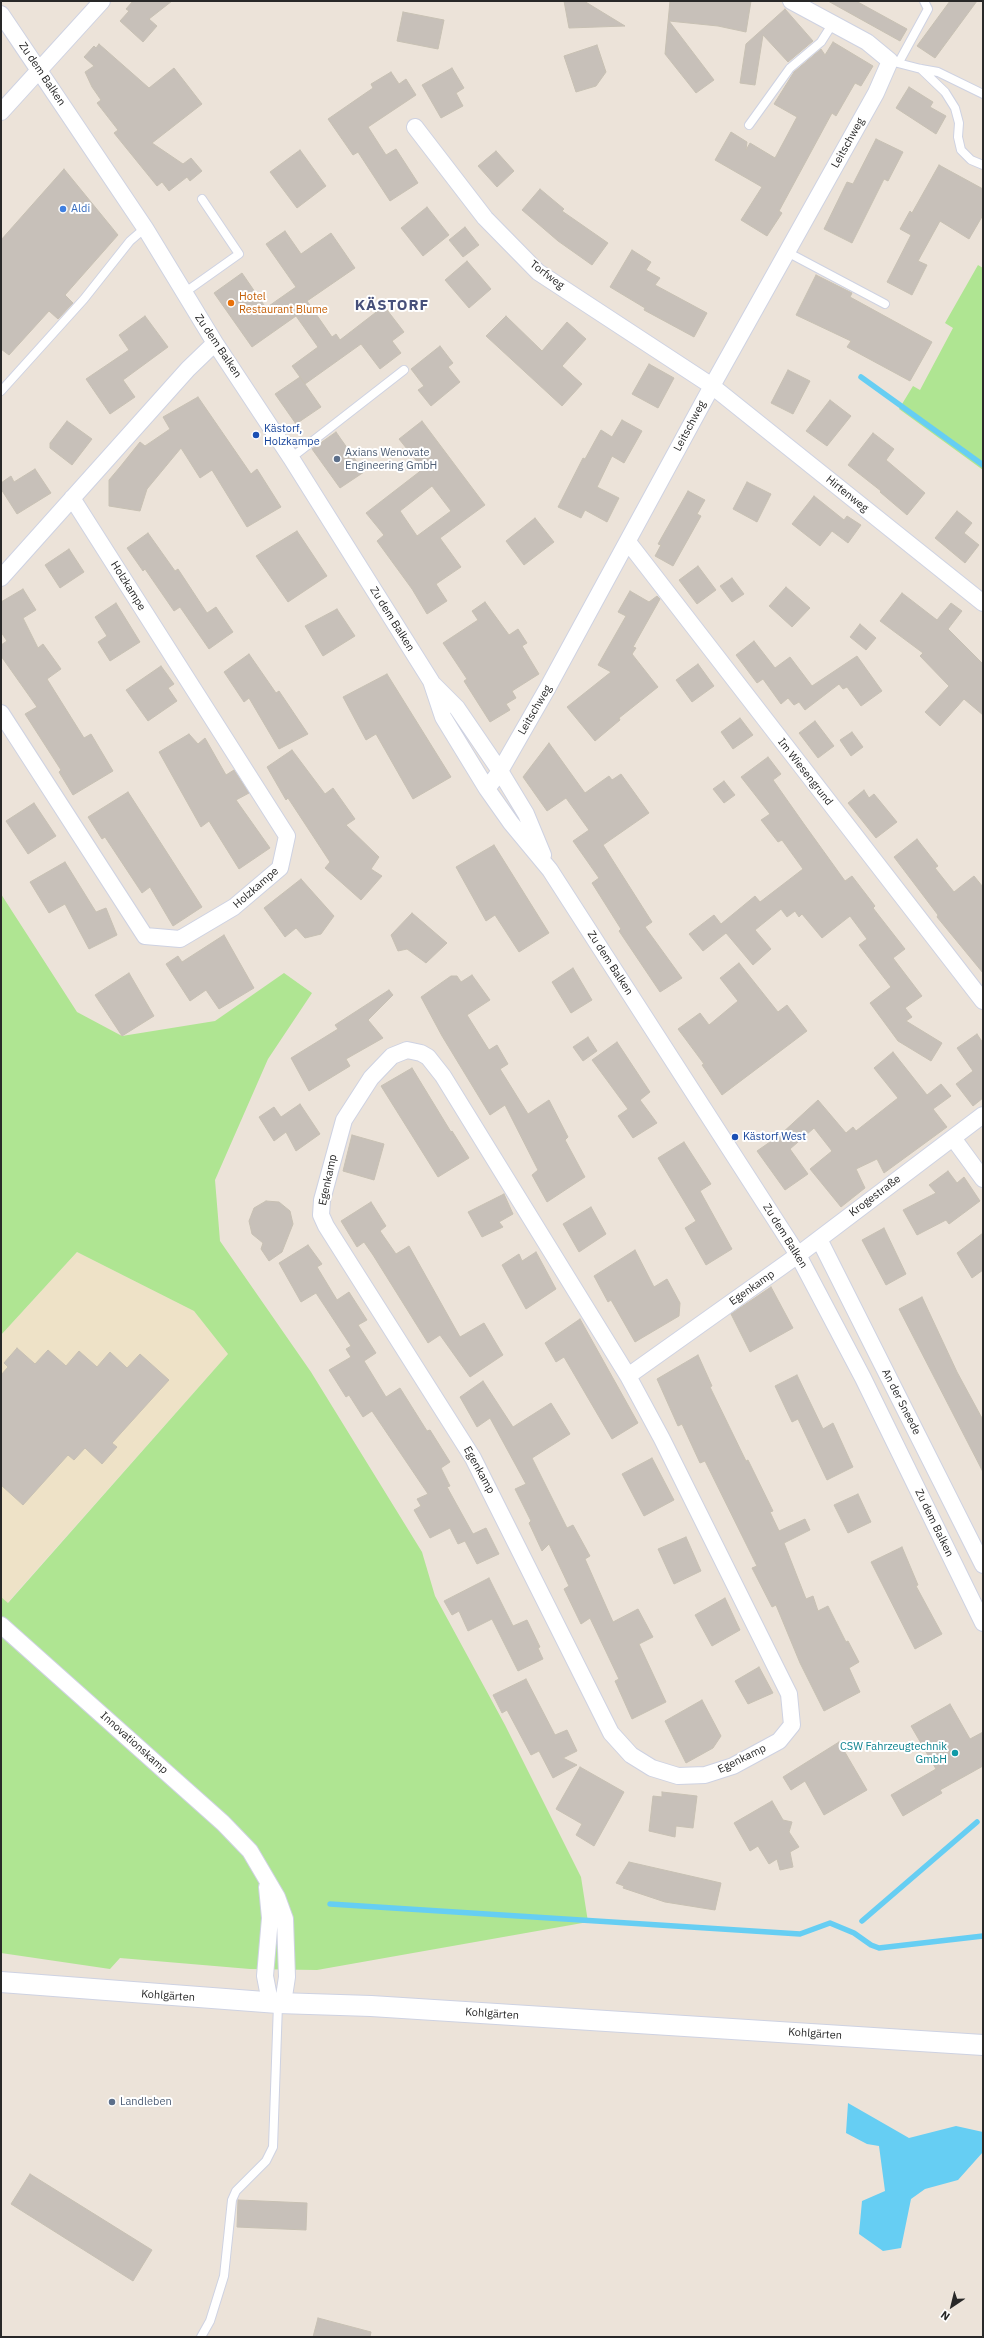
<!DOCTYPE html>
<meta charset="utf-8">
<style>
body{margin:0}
#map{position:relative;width:984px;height:2338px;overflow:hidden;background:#ece3d9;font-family:"IBM Plex Sans",sans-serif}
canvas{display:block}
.frame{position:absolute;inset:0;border:2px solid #282828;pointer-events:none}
.north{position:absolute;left:932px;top:2286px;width:40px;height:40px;-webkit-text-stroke:3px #fff;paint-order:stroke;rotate:215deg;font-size:11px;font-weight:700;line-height:16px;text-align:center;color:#282828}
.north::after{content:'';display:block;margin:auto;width:14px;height:18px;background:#282828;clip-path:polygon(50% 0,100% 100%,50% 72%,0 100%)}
</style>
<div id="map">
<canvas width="984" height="2338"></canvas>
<div class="frame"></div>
<div class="north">N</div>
</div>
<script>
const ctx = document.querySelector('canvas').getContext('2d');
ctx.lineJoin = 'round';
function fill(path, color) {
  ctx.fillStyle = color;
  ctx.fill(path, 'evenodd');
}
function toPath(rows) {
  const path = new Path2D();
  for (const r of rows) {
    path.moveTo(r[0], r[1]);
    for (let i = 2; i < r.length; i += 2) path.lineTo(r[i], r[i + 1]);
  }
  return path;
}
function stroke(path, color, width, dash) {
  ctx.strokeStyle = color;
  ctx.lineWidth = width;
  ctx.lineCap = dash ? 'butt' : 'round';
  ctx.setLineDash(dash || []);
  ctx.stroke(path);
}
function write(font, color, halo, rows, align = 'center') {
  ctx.font = font + ' "IBM Plex Sans",sans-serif';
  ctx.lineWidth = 4;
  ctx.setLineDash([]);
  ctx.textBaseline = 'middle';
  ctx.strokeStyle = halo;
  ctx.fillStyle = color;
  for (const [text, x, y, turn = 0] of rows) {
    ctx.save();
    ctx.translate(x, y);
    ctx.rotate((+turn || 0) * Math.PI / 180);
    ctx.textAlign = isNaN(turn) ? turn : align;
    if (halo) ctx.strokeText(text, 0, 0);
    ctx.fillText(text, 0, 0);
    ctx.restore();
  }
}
fill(toPath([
 [77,1252,194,1311,228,1354,7,1603,1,1597,1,1335]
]), '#eee2c7');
fill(toPath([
 [978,265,983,268,983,470,899,409,913,386,920,390,953,328,945,323],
 [1,894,77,1012,122,1036,215,1021,284,973,312,993,268,1059,215,1180,220,1241,311,1372,422,1552,435,1596,505,1725,581,1877,588,1922,317,1970,250,1969,120,1958,110,1969,1,1953,1,1597,8,1603,228,1354,194,1311,77,1252,1,1335]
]), '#afe592');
fill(toPath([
 [848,2103,909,2138,956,2126,983,2132,983,2152,958,2180,925,2189,911,2199,901,2248,883,2251,859,2234,862,2201,885,2191,879,2146,867,2144,846,2133]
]), '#66cef3');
stroke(toPath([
 [861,377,983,465],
 [330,1904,800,1934,830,1923,854,1933,871,1945,879,1948,983,1936],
 [862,1921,977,1822]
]), '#66cef3', 5.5);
const building = toPath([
 [133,1,172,1,149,19,157,26,143,42,120,21,129,11,126,9,133,1],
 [564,1,584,1,625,26,569,28,564,1],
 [670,1,751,1,746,32,718,26,669,21,714,80,696,93,665,54,670,1],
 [828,1,856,1,907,29,900,41,828,1],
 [950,1,977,1,935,58,917,46,950,1],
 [785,9,813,41,788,62,763,35,755,85,740,83,746,44,785,9],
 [403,12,444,20,438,49,397,41,403,12],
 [833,42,873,66,861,86,855,83,836,116,832,113,779,211,782,213,767,236,741,220,762,187,715,160,731,132,747,142,746,150,750,143,775,158,797,117,774,104,794,72,821,49,825,55,833,42],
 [99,44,149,88,174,68,202,104,152,143,183,164,191,158,202,171,190,181,187,177,169,191,162,182,157,186,114,133,118,130,97,103,101,100,92,87,85,72,94,66,84,57,94,46,96,48,99,44],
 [597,45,606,72,596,86,576,92,564,56,597,45],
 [452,68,464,88,456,93,463,106,441,118,422,85,452,68],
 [391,72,399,84,406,79,416,95,368,127,386,155,396,149,418,183,390,201,358,152,353,155,328,119,373,88,371,84,391,72],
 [909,87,933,102,930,107,946,116,936,134,896,108,909,87],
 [876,139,903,152,888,181,884,179,852,243,824,229,847,182,853,184,876,139],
 [300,150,326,186,297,208,270,172,300,150],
 [496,151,514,171,497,187,478,166,496,151],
 [939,165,983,189,983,215,969,239,940,221,918,261,927,265,912,295,887,282,911,235,900,229,910,211,912,213,939,165],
 [64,169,118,235,65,295,73,303,58,319,49,311,9,355,1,349,1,240,64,169],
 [540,189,564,209,562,211,608,243,592,265,558,241,522,210,540,189],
 [427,207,449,235,423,256,401,228,427,207],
 [465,227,479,245,463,257,449,240,465,227],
 [285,231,301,254,331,233,355,268,307,301,332,337,336,334,340,340,384,306,404,332,392,341,401,353,380,369,361,344,305,384,292,366,318,347,296,316,252,347,214,293,242,273,266,308,296,287,266,244,285,231],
 [632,250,651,262,646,270,660,278,655,285,707,313,694,337,644,310,645,308,610,287,632,250],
 [467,261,491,289,469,308,445,280,467,261],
 [816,275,852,293,850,297,932,342,910,381,847,347,851,341,796,315,816,275],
 [145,316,168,347,123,380,135,397,110,414,86,379,129,350,119,335,145,316],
 [506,316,542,351,567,322,586,339,562,366,582,384,562,406,486,336,506,316],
 [440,346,453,363,448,367,460,382,431,406,418,390,424,386,411,369,440,346],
 [649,364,674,378,658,408,632,394,649,364],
 [788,370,810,381,793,414,771,403,788,370],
 [300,377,321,407,296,424,275,394,300,377],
 [198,397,251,474,257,469,281,507,247,527,212,470,200,478,181,448,147,489,140,511,109,506,109,480,120,467,140,442,145,446,170,429,163,417,198,397],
 [830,400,851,416,827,446,806,431,830,400],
 [622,420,642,431,624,463,612,456,597,487,619,498,607,522,585,510,581,518,558,507,583,458,585,459,601,430,612,437,622,420],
 [67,421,92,439,72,465,50,448,50,443,67,421],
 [422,421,485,505,440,538,461,567,436,584,447,601,427,614,412,589,377,541,384,535,366,513,423,469,399,439,422,421],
 [432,486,451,511,417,536,400,511,432,486],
 [336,432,364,472,340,488,312,449,336,432],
 [873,433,894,449,886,460,925,493,907,515,880,492,881,491,848,465,873,433],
 [35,469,51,493,17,514,1,489,1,483,11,476,14,482,35,469],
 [747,482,771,494,757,522,733,509,747,482],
 [688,491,705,500,697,514,701,516,673,566,655,556,661,545,658,544,688,491],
 [814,496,844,520,847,516,861,525,848,543,832,531,820,546,792,524,814,496],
 [957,511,972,523,964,533,979,545,965,563,935,538,957,511],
 [535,518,554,542,524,565,506,541,535,518],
 [297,531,327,576,288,602,256,556,297,531],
 [148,533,175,571,178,569,207,613,216,607,233,632,209,649,180,607,174,611,145,569,143,571,127,548,148,533],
 [69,549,84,572,60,588,45,565,69,549],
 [698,566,716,590,697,604,679,580,698,566],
 [732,578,744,594,732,602,720,586,732,578],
 [786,587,810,608,792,627,769,606,786,587],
 [23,589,36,610,23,618,38,648,43,644,61,669,47,679,84,738,91,734,113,771,73,795,59,772,61,770,25,714,37,707,1,656,1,645,7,641,1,632,1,602,23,589],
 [630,591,649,602,657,596,660,599,633,647,636,648,632,654,658,687,619,718,620,720,595,741,567,707,611,672,598,665,626,616,618,612,630,591],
 [902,593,937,620,951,603,962,611,948,629,983,664,983,715,964,699,940,726,925,712,949,686,920,656,923,653,880,621,902,593],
 [485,602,509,635,518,629,527,643,522,646,539,674,512,691,516,698,506,704,510,710,490,722,464,681,467,679,443,643,478,620,472,611,485,602],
 [116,603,140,642,110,661,98,642,107,636,95,617,116,603],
 [337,609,355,636,323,656,305,626,337,609],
 [860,624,876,638,866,650,850,637,860,624],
 [754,641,775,668,790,657,812,686,857,656,882,691,861,706,847,687,843,689,839,684,805,710,799,702,794,705,788,698,781,704,763,679,757,683,736,655,754,641],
 [249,654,276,693,279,691,308,734,279,749,249,698,244,702,224,672,249,654],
 [698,664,714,686,692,702,676,680,698,664],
 [161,666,174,684,168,688,177,701,148,721,126,690,161,666],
 [387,674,451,777,413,799,376,734,366,740,343,697,387,674],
 [740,718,753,735,733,749,721,732,740,718],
 [815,721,834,746,818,758,799,733,815,721],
 [852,732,863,747,851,756,840,740,852,732],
 [189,734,198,744,205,738,226,775,234,770,249,793,236,800,270,848,239,869,209,821,201,827,159,752,189,734],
 [549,743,585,793,609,776,612,780,621,774,649,813,603,845,652,922,645,927,682,978,660,992,619,931,621,929,592,883,599,878,573,841,589,830,566,798,547,811,523,777,549,743],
 [292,750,325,794,333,788,355,819,346,825,379,857,371,869,382,876,361,900,325,868,330,862,288,798,286,800,267,767,292,750],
 [768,757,781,774,773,780,804,824,845,881,852,876,875,906,873,908,905,949,893,958,922,996,905,1008,912,1017,906,1021,942,1043,931,1061,898,1041,870,1003,891,987,859,945,867,939,850,916,822,938,802,914,799,917,795,911,787,917,781,909,755,930,771,949,753,965,726,933,703,951,689,934,714,915,721,924,755,896,760,902,803,869,782,840,778,842,761,820,770,814,741,777,768,757],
 [724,781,735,795,724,803,713,789,724,781],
 [864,790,869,798,874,794,897,822,876,838,848,803,864,790],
 [128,792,202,907,173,926,150,887,142,893,105,837,102,839,88,817,128,792],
 [34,803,56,836,28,854,6,821,34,803],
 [917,839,938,866,935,868,954,892,974,876,983,887,983,973,937,917,938,915,894,857,917,839],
 [494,845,549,933,519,952,495,915,486,921,456,867,494,845],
 [65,862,96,912,106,908,117,935,89,949,65,904,49,913,30,882,65,862],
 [301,879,334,916,321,934,305,938,296,928,285,937,264,908,301,879],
 [412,913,447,943,426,963,407,949,398,951,391,935,412,913],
 [224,935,254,988,219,1009,206,990,190,1001,166,964,178,956,182,962,224,935],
 [739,963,778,1012,787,1005,807,1031,722,1095,702,1065,704,1064,678,1029,700,1013,709,1025,738,1001,720,978,739,963],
 [573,968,592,1000,571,1013,552,982,573,968],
 [129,973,154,1016,122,1036,95,995,129,973],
 [472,975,490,1000,467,1015,489,1050,497,1045,508,1064,500,1069,528,1114,549,1100,568,1137,565,1140,585,1177,547,1202,532,1175,538,1170,505,1105,490,1115,442,1036,421,997,451,976,457,976,461,982,472,975],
 [389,990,393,995,368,1020,383,1038,346,1059,350,1066,309,1091,291,1058,338,1029,335,1025,389,990],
 [977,1034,983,1043,983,1098,973,1106,956,1084,973,1071,957,1048,977,1034],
 [588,1037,597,1051,583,1061,573,1047,588,1037],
 [617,1042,650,1092,640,1100,657,1123,633,1138,618,1116,628,1109,592,1060,617,1042],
 [893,1052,927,1095,941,1084,951,1096,933,1109,947,1127,884,1173,877,1159,856,1169,865,1188,841,1207,810,1169,832,1151,814,1128,790,1149,808,1174,785,1190,757,1151,780,1135,818,1100,846,1133,853,1127,856,1131,898,1098,874,1068,893,1052],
 [412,1068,451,1132,452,1131,469,1158,438,1177,381,1086,412,1068],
 [300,1104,320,1134,296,1151,286,1132,274,1141,259,1117,274,1107,281,1117,300,1104],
 [352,1135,384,1144,374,1180,343,1171,352,1135],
 [684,1142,711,1184,700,1191,732,1249,706,1265,685,1228,696,1221,658,1158,684,1142],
 [948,1171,957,1183,964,1177,980,1201,949,1224,946,1220,917,1235,903,1210,936,1193,929,1185,948,1171],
 [504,1194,513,1214,499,1222,503,1227,482,1237,468,1212,504,1194],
 [266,1201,279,1202,290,1211,293,1224,282,1252,269,1261,261,1249,263,1243,252,1234,249,1221,254,1208,266,1201],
 [371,1202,386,1226,380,1231,396,1254,409,1246,460,1337,484,1323,503,1355,470,1377,440,1335,428,1343,373,1255,364,1242,357,1247,341,1221,371,1202],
 [591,1207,606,1234,579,1252,563,1224,591,1207],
 [884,1228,906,1274,886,1285,862,1240,884,1228],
 [983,1233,983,1270,972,1278,957,1253,983,1233],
 [308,1245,322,1264,317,1267,337,1300,349,1292,367,1320,358,1325,376,1353,364,1361,386,1397,400,1388,427,1431,430,1430,450,1462,441,1468,450,1486,447,1487,473,1534,486,1528,499,1554,477,1564,465,1541,458,1544,450,1528,430,1538,414,1510,421,1506,417,1499,428,1494,372,1411,363,1417,349,1395,346,1397,329,1370,351,1357,346,1349,351,1346,316,1293,301,1302,279,1263,308,1245],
 [635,1250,654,1287,667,1279,680,1303,679,1316,635,1342,611,1300,608,1302,594,1276,635,1250],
 [536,1252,556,1289,526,1309,502,1265,519,1254,522,1261,536,1252],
 [771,1287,793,1328,750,1352,731,1314,771,1287],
 [922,1297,957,1372,983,1420,983,1472,899,1309,922,1297],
 [580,1319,638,1423,612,1439,564,1357,556,1362,545,1343,580,1319],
 [17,1348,35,1364,48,1350,66,1366,79,1351,97,1367,110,1352,127,1368,140,1354,169,1380,112,1443,117,1447,102,1464,85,1448,74,1460,68,1455,23,1505,1,1485,1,1375,8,1367,4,1363,17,1348],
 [698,1355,712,1386,710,1387,746,1461,748,1460,773,1511,770,1512,779,1531,805,1519,810,1530,784,1543,806,1599,813,1596,818,1611,828,1606,846,1642,848,1641,859,1662,849,1668,860,1692,824,1711,800,1663,776,1605,772,1607,752,1568,757,1566,705,1461,700,1463,682,1424,678,1426,657,1379,698,1355],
 [797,1375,823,1429,833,1423,853,1467,827,1480,798,1419,792,1422,775,1386,797,1375],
 [483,1381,513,1427,551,1403,570,1434,532,1458,567,1528,573,1525,590,1556,585,1559,613,1622,638,1609,653,1637,639,1644,666,1702,632,1719,615,1681,619,1679,590,1618,581,1624,564,1589,569,1586,549,1544,542,1551,529,1523,531,1521,515,1489,526,1484,490,1418,477,1427,460,1397,483,1381],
 [652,1458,674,1500,644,1516,622,1474,652,1458],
 [858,1494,871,1522,848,1533,834,1505,858,1494],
 [686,1537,701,1571,674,1584,658,1549,686,1537],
 [902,1547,918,1585,916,1586,942,1634,915,1649,871,1562,902,1547],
 [489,1578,513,1626,527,1620,540,1647,538,1648,543,1659,518,1671,492,1619,468,1631,459,1611,452,1615,444,1601,489,1578],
 [725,1598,740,1630,712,1646,695,1615,725,1598],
 [759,1667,773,1693,748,1704,735,1681,759,1667],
 [526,1679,555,1735,567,1730,577,1751,563,1758,577,1765,553,1778,539,1751,531,1755,507,1710,502,1713,493,1695,526,1679],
 [702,1700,721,1736,713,1748,686,1763,665,1721,702,1700],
 [950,1704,970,1739,983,1732,983,1766,940,1790,942,1793,903,1816,891,1795,936,1769,911,1726,950,1704],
 [839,1742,867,1790,824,1815,805,1781,791,1790,783,1777,839,1742],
 [580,1767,624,1792,594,1846,576,1835,582,1824,556,1809,580,1767],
 [662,1792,697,1796,693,1828,676,1826,675,1837,649,1831,653,1796,662,1797,662,1792],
 [772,1801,783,1820,792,1822,789,1832,799,1847,790,1852,793,1867,780,1870,777,1859,769,1864,758,1846,750,1851,734,1823,772,1801],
 [629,1862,721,1883,715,1910,665,1902,623,1888,624,1886,616,1883,629,1862],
 [30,2174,152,2250,133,2281,11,2204,30,2174],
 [238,2200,307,2203,306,2230,237,2227,238,2200],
 [318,2318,371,2332,370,2337,313,2337,318,2318]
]);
fill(building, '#c7c0b9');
stroke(building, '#c7c0b3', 1);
const service = toPath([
 [890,61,921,69,938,72,983,94],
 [899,62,928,9,924,1],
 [921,69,945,92,955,108,959,123,958,137,961,150,971,160,983,165],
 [749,125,790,68,821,42,833,23],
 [787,252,885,304],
 [184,293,239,254,202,199],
 [1,391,84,299,130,241,145,228],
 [291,458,404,370],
 [201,2337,210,2321,224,2276,232,2200,236,2191,266,2161,273,2147,278,2004]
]);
const minor = toPath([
 [1,14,145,228,215,343,291,458,431,681,443,717,487,789,511,823,550,870,798,1255,863,1378,983,1623],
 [1,112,102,1],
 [415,127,485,218,538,272,712,386,983,603],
 [628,542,983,1001],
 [1,578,188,369,215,343],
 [433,684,457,708,500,771,526,814,543,855],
 [1,713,145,936,180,939,234,907,280,868,287,836,72,498],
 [487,789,500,771,547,689,712,386,876,93,890,61,867,42,791,1],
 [953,1138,983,1179],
 [819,1239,983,1565],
 [628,1376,662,1439,789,1694,792,1725,779,1741,733,1766,705,1775,678,1776,652,1768,631,1755,611,1733,473,1458,326,1226,321,1215,322,1200,344,1120,371,1078,392,1056,407,1050,421,1053,428,1057,443,1076,628,1376,798,1255,983,1115],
 [1,1625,223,1823,250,1851,277,1897,285,1919,287,1977,283,2003],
 [267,1887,270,1918,265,1976,270,2002]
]);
const tertiary = toPath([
 [1,1982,278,2003,371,2006,983,2045]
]);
stroke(service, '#ced2e2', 10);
stroke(minor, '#ced2e2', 18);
stroke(tertiary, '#ced2e2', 22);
stroke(service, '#fff', 8);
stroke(minor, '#fff', 16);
stroke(tertiary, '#fff', 20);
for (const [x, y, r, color] of [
 [63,209,4,"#3f7fe0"],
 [231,303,4,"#e8710a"],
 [256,435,4,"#1a4fb4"],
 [337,459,4,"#5c6f8a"],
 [735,1137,4,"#1a4fb4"],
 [955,1753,4,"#0f9aa8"],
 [112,2102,4,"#5c6f8a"]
]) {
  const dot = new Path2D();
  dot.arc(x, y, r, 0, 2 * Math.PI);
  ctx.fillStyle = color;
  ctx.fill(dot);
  stroke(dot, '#fff', 1.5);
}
write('11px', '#282828', '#fff', [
 ["Zu dem Balken",42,74,56],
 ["Leitschweg",848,143,-61],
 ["Torfweg",547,275,37],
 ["Zu dem Balken",218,346,56],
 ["Leitschweg",690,426,-62],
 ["Hirtenweg",847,494,39],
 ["Holzkampe",128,586,58],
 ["Zu dem Balken",392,619,58],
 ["Leitschweg",535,710,-60],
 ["Im Wiesengrund",805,772,52],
 ["Holzkampe",256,888,-41],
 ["Zu dem Balken",610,963,57],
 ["Egenkamp",328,1180,-78],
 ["Krogestraße",875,1196,-37],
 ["Zu dem Balken",785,1236,58],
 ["Egenkamp",752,1288,-35],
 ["An der Sneede",901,1402,63],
 ["Egenkamp",479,1470,61],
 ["Zu dem Balken",934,1523,64],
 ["Innovationskamp",134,1743,42],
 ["Egenkamp",742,1759,-26],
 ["Kohlgärten",168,1996,4],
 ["Kohlgärten",492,2014,4],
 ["Kohlgärten",815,2034,4]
]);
write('11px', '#366cbe', '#fff', [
 ["Aldi",71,209]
], 'left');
write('11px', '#c56008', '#fff', [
 ["Hotel",239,297],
 ["Restaurant Blume",239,310]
], 'left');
write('11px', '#164399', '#fff', [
 ["Kästorf,",264,429],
 ["Holzkampe",264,442],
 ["Kästorf West",743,1137]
], 'left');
write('11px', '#4e5e75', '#fff', [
 ["Axians Wenovate",345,453],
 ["Engineering GmbH",345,466],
 ["Landleben",120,2102]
], 'left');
write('11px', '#0d838f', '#fff', [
 ["CSW Fahrzeugtechnik",947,1747],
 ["GmbH",947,1760]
], 'right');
ctx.letterSpacing = '1px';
write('bold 15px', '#47507a', '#fff', [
 ["KÄSTORF",392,306]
]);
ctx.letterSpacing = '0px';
</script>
